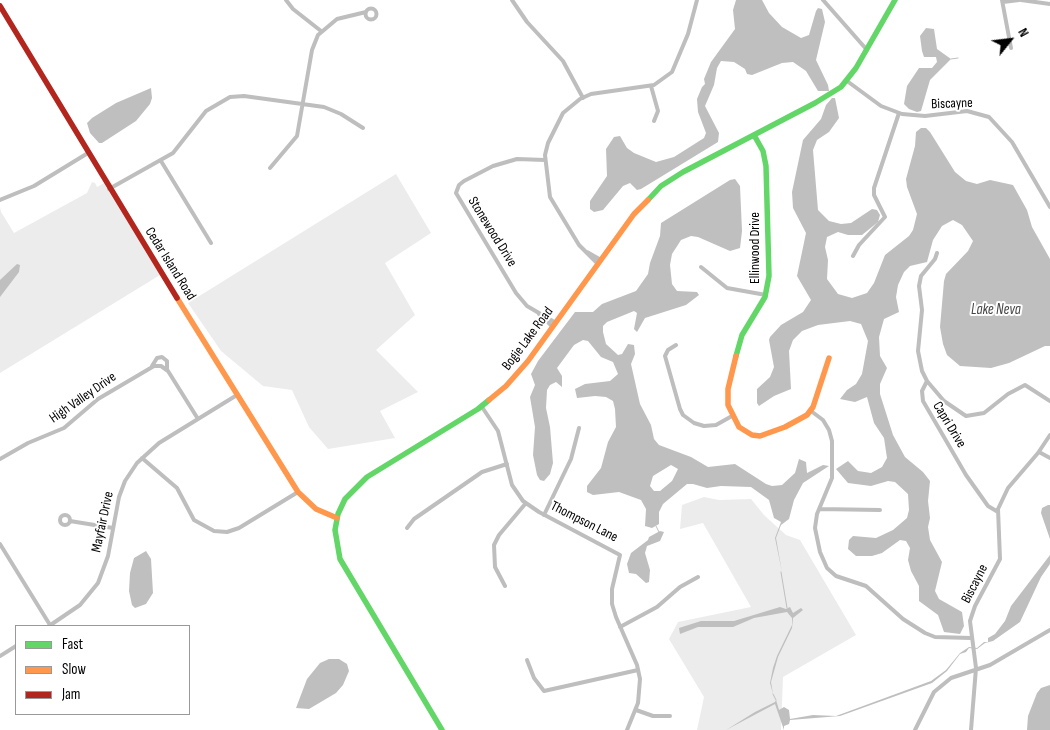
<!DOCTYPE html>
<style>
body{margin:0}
#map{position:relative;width:1050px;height:730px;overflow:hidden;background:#fff;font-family:"Sofia Sans Condensed",sans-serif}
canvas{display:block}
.legend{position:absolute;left:15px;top:625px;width:175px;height:90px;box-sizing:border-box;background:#fff;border:1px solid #999;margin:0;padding:6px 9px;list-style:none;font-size:15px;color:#000}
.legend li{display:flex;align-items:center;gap:10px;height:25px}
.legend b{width:25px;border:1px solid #999}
.north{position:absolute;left:985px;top:15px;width:50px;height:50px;-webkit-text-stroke:4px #fff;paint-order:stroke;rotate:61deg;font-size:14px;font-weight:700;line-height:20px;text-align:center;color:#000}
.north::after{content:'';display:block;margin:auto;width:18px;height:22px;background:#000;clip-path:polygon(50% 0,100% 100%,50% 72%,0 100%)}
</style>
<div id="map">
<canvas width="1050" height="730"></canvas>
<ul class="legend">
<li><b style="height:6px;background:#63d668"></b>Fast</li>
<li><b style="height:6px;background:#ff974d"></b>Slow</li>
<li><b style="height:6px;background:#b3261e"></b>Jam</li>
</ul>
<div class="north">N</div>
</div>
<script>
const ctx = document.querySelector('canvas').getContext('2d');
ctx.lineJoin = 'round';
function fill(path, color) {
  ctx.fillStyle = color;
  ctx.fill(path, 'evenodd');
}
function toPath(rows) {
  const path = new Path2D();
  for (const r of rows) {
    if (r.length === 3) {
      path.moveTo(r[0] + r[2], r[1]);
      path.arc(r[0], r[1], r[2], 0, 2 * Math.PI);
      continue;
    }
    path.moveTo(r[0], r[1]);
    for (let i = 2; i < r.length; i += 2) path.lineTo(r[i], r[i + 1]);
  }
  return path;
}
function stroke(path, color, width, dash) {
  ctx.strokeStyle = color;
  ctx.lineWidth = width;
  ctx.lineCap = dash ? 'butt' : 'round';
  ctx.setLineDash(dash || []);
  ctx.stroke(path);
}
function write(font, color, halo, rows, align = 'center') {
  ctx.font = font + ' "Sofia Sans Condensed",sans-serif';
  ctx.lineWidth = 4;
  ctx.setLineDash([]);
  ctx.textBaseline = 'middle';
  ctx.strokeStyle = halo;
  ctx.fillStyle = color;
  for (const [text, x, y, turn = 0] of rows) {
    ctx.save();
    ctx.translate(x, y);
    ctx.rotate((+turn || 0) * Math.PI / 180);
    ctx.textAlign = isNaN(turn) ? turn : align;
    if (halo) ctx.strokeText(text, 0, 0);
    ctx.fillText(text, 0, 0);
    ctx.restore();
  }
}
fill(toPath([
 [396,174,431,233,385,263,415,315,376,350,418,392,380,411,395,438,328,449,309,427,292,390,263,386,221,351,188,303],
 [92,182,95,183,97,187,104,183,160,275,0,373,0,207,1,212,14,233,87,193],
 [704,497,719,500,751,499,764,515,786,535,800,540,856,635,783,677,781,730,697,730,704,697,669,639,678,622,751,607,703,523,680,529,682,505]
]), '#ececec');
fill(toPath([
 [736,0,762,0,769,13,782,27,801,38,809,35,816,11,818,8,822,9,825,22,816,60,828,85,829,91,818,91,806,71,793,62,782,63,752,75,747,74,745,69,734,62,721,61,717,68,714,85,705,106,719,133,718,142,641,189,637,190,630,183,623,186,603,210,594,212,590,209,590,201,607,176,606,149,614,137,620,136,627,148,634,153,656,162,674,157,704,138,706,133,698,112,697,99,702,87,705,84,704,79,711,62,735,29,733,10],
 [926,28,934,29,937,49,951,59,930,80,921,111,917,112,909,109,904,104,907,86,919,68,932,68,937,62,936,57,924,57,922,51,920,36],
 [151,88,152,98,150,104,136,121,102,143,99,143,90,133,87,123,92,118,116,103],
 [832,98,835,98,839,118,829,132,817,140,813,150,818,210,829,221,841,224,851,223,872,209,877,210,880,215,878,222,862,235,848,235,838,232,827,237,825,247,828,260,827,279,838,294,852,298,867,293,874,283,885,255,909,236,913,230,917,214,907,187,906,179,915,146,916,132,921,128,926,128,930,132,955,172,966,181,977,184,990,180,1013,185,1027,210,1032,227,1050,259,1050,346,1045,346,1009,363,991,368,960,366,947,355,943,344,940,327,944,281,946,274,968,251,973,241,962,225,953,220,942,226,933,240,927,262,910,266,904,272,898,285,896,297,899,312,884,319,879,337,880,356,887,368,880,384,880,394,893,435,905,457,923,472,930,481,928,501,930,518,928,527,930,540,942,562,935,591,939,599,962,612,964,626,960,634,944,632,938,615,919,601,919,586,911,571,908,560,910,548,906,541,900,540,882,553,872,556,856,556,848,549,849,540,853,536,876,538,893,530,907,518,909,510,908,494,895,482,888,481,871,486,848,483,836,469,848,461,858,471,871,473,882,467,887,458,884,438,874,423,867,397,855,402,840,399,847,390,856,384,862,374,868,341,861,324,850,321,818,325,802,331,793,340,789,351,791,389,774,396,759,406,757,403,757,389,770,377,774,367,769,340,770,337,781,325,803,312,811,300,797,276,806,233,793,208,792,192,803,140,821,119,826,105],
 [730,180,735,179,740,186,742,231,740,248,730,251,698,237,691,236,681,240,672,254,670,265,672,284,677,291,697,292,699,295,686,305,645,318,637,332,634,329,637,313,634,311,607,322,603,326,603,332,606,344,618,355,622,354,628,344,634,345,635,354,631,364,640,404,651,425,654,439,659,445,691,457,708,467,735,464,766,484,772,486,782,485,795,473,799,459,806,462,807,473,823,465,829,466,803,483,794,500,789,519,781,525,776,538,782,572,775,538,781,522,774,518,769,500,751,487,721,486,707,488,693,484,687,484,663,504,659,512,659,524,652,528,645,526,646,509,641,500,619,492,593,495,587,492,587,486,601,468,608,442,616,427,615,409,613,401,606,397,595,396,577,398,575,389,585,384,610,381,618,374,613,362,601,357,588,341,583,340,574,345,557,368,562,376,562,387,556,382,550,385,547,390,546,408,550,427,553,463,550,474,544,481,540,480,537,475,533,455,535,427,530,397,535,385,531,374,538,361,575,312,593,312,602,304,636,291,648,274,650,263,660,236,661,223],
 [671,465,678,469,672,481,660,491,654,491,650,486,653,476],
 [17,264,20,265,19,272,0,297,0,280],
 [1048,505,1050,505,1050,539,1041,513,1042,508],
 [660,531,664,532,660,541,647,546,645,553,650,570,649,582,646,583,636,574,629,573,627,564,631,553,648,540,649,537],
 [146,551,151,559,153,593,146,604,135,608,132,605,129,591,130,573,134,558],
 [1050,555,1050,564,1041,577,1020,622,993,641,985,643,977,649,969,648,966,652,960,654,947,671,932,683,840,716,790,720,789,724,784,726,784,730,775,704,726,730,755,712,775,702,776,700,779,710,784,707,789,710,790,719,813,715,836,716,931,681,946,670,960,653,969,647,977,648,984,642,988,642,988,638,995,634,1005,621,1011,606],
 [780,607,786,609,790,607,793,613,801,608,803,610,793,618,792,628,778,657,771,682,773,694,770,683,773,668,777,656,792,625,792,618,787,612,754,618,733,627,698,627,680,634,679,628,701,621,734,621],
 [329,659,339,659,347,664,349,671,343,685,336,693,309,709,296,708,307,679,320,663],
 [1050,685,1050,730,1027,730,1028,716,1037,693,1041,688]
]), '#bfbfbf');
stroke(toPath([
 [951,59,958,58],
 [656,526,659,532],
 [781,572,787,608],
 [773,694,776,700]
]), '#bfbfbf', 1);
stroke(toPath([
 [286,0,293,9,321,31],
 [512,0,527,22,563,61,583,98],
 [823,0,867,50],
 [1002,0,1011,48],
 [1021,0,1050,4],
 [1003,2,1019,0],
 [371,14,5.5],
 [847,81,881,106,902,114,925,116,967,111,989,117,1012,142,1050,207],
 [651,86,658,111,654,121],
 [545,160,517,159,493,166,464,181,459,185,456,193,516,293,527,306,556,323],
 [161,161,211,243],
 [270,168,297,136,312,50,318,35,337,19,366,12],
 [109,189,173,153,206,111,230,97,244,96,324,107,341,114,363,128],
 [0,200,34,186,88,153],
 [587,252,601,260],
 [937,253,935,259,921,276,919,286,922,310,918,351,922,371,927,381,922,391,923,401,966,475,988,506,998,512],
 [853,256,859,245,885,217,874,195,874,188,899,113],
 [598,264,579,245,550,197,545,155,548,143,563,113,580,99,591,94,654,85,672,72,688,34,697,0],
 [701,267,727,288,766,295],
 [539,314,553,327],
 [676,345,668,350,665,356,680,409,683,415,694,423,704,426,716,425,732,416],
 [152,366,157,358,162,357,167,361,167,369],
 [927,381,944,401,966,416,984,413,1008,394,1025,385,1050,401],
 [482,407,498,431,512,485,523,501,539,512,620,555,612,589,612,604,616,617,637,665,640,679,638,703,627,730],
 [811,411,823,420,829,430,832,441,832,478,817,514,815,528,820,552,827,568,836,576,866,586,903,619,925,633,935,637,971,638],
 [1039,452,1050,458],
 [142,458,177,488,194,520,214,531,227,532,239,528,298,492],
 [0,459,28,443,64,428,98,399,154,366,161,366,168,371,198,419],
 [819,509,880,510],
 [544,515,571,459,579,428],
 [65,520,5],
 [70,521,113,528],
 [407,528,414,519,482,472,507,464],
 [0,544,50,625],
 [505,586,495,567,494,545,499,535,526,503],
 [49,626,80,605,98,583,108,556,119,497,125,481,137,463,159,443,237,395],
 [620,627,657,607,680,587,698,577],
 [0,656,16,646],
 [527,660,534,678,544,691,638,670],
 [636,710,653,716,670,716],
 [915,730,934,692,951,678,990,665,1050,630],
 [971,730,976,668,970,621,975,606,1000,559,998,509,1008,488,1038,453,1050,435]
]), '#bebebe', 4);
stroke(toPath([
 [648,200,661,186,683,172,815,103,841,87,856,68,895,0],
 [736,356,742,335,765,297,769,276,766,166,763,151,754,135],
 [442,730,340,559,335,530,338,514,345,499,367,477,478,409,489,400]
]), '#63d668', 5.5);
stroke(toPath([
 [177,298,298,492,316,509,337,518],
 [736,356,728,389,728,405,739,427,752,435,760,436,785,427,807,415,813,407,829,358],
 [489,400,506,386,528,361,634,214,648,200]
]), '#ff974d', 5.5);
stroke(toPath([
 [0,6,177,298]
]), '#b3261e', 5.5);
write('14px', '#000', '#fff', [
 ["Biscayne",952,104,-2],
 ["Stonewood Drive",492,232,58],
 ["Ellinwood Drive",755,248,-90],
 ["Cedar Island Road",170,264,58],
 ["Bogie Lake Road",528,339,-53],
 ["High Valley Drive",83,398,-35],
 ["Capri Drive",949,425,59],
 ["Mayfair Drive",103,522,-78],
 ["Thompson Lane",584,522,27],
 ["Biscayne",975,584,-63]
]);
write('italic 15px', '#444', '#fff', [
 ["Lake Neva",996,310]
]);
</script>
